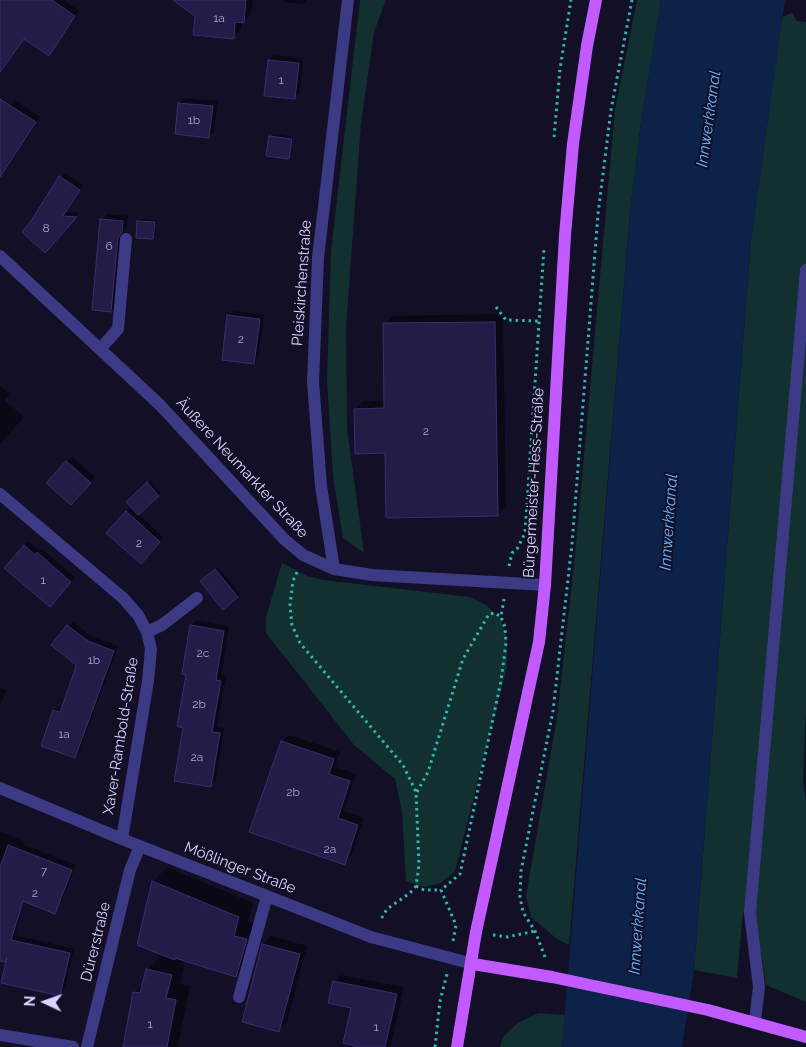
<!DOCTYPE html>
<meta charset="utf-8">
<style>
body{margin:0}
#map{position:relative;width:806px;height:1047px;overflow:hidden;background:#130f26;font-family:Raleway,sans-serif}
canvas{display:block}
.north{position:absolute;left:20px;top:977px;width:50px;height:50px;-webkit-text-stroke:4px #130f26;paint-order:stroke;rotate:273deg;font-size:14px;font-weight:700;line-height:20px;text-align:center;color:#d9d4ff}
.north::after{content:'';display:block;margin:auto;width:18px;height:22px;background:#d9d4ff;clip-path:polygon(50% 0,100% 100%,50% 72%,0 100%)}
</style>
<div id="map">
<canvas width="806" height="1047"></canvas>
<div class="north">N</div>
</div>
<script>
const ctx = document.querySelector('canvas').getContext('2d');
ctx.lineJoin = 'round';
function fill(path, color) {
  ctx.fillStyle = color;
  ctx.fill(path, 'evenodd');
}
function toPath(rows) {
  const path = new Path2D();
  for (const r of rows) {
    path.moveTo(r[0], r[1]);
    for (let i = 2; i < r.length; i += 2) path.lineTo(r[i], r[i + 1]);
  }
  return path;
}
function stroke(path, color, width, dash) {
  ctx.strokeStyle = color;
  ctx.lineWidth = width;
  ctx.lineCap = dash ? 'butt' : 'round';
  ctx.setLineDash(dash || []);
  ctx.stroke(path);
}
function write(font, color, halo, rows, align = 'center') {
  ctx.font = font + ' Raleway,sans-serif';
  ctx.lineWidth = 4;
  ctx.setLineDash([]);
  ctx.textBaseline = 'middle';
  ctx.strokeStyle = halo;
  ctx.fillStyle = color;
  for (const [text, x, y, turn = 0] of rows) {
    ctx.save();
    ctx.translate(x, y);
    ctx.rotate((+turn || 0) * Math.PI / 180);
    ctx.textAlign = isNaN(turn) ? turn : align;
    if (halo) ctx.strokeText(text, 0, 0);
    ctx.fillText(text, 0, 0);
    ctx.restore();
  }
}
fill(toPath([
 [360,0,386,0,374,32,361,123,346,328,347,428,364,553,343,538,333,476,327,380,331,251],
 [637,0,661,0,641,123,630,212,569,945,557,939,531,917,526,896,557,717,575,555,615,110],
 [792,13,797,21,806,22,806,709,803,780,806,802,806,1002,766,985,758,934,743,911,737,978,694,970,751,240,782,17],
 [282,563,307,576,323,580,470,597,486,605,501,619,507,639,507,667,455,871,441,883,425,887,406,881,402,812,395,779,354,745,266,633,266,617],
 [539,1013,565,1015,562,1047,500,1047,503,1037,519,1022]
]), '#12302f');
fill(toPath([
 [661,0,785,0,751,240,694,970,682,1047,562,1047,630,212,641,123]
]), '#0c2248');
fill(toPath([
 [0,0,64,0,79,11,49,54,25,38,0,72],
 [187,0,253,0,251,14,242,22,241,29,233,38,196,15],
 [284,0,307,0,303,4,284,2],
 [274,55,303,58,300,92,294,97,269,61],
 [185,98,218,101,214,131,209,137,180,103],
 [15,100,40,117,0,178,0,120],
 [273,134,293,137,291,155,288,158,270,137],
 [65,173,83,185,66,212,79,213,49,246,32,222],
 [107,214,128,216,127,225,123,232,116,305,111,311,101,220],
 [141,219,156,220,155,236,152,238,139,221],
 [233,311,264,315,258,358,254,363,229,315],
 [503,314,506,507,498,515,386,452,355,409,363,401,385,401,385,324,393,316],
 [0,386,10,394,4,400,24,417,0,444],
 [72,457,95,477,76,499,48,482],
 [150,481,161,493,138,514,163,537,145,557,127,512,132,507,127,502],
 [29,542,40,551,42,549,75,577,54,601,24,546],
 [218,567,240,594,224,608,202,581],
 [196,620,229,626,221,675,226,676,217,727,224,728,216,780,211,786,184,727,191,626],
 [73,621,92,637,118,646,79,752,74,756,54,711,59,706,63,708,77,665,53,645],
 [0,688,6,690,0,706],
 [289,735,340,752,335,767,356,774,344,811,364,818,351,856,344,863,282,742],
 [0,831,25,842,24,845,76,865,61,903,56,908,0,888],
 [167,867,253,903,248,922,260,925,250,961,236,976,185,960,180,984,190,986,178,1047,124,1047,135,992,144,983,147,970,163,954,153,882],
 [0,914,20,918,15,935,74,949,64,990,60,995,9,956,0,955],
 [271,936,307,946,287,1022,279,1030,263,944],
 [341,975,404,987,391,1044,388,1047,365,1047,352,1007,334,982]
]), '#0007');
const building = toPath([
 [0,0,52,0,75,16,49,56,24,39,0,72,0,0],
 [173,0,246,0,244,23,235,22,234,39,193,35,195,16,173,0],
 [268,60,299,63,295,99,264,96,268,60],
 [0,99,36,122,0,177,0,99],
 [178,103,213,106,209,138,175,134,178,103],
 [269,136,292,139,289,159,266,156,269,136],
 [59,176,80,190,63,216,77,217,45,253,22,232,31,221,59,176],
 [100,219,123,221,122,232,118,238,111,312,92,310,100,219],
 [137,221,155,222,153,239,136,238,137,221],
 [227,315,260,319,254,364,222,360,227,315],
 [495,322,498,516,386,518,385,453,355,454,354,409,384,408,383,323,495,322],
 [66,461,91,483,71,505,46,483,66,461],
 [147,482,159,496,138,515,126,502,147,482],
 [126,511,160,542,141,564,106,533,126,511],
 [24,545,35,555,37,552,71,582,50,607,4,568,24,545],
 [215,569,238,597,223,610,200,581,215,569],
 [67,625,88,641,114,651,75,758,41,746,53,710,60,712,75,670,76,665,51,645,67,625],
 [190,625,224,631,216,680,221,681,212,732,220,733,211,787,174,781,183,728,177,726,186,675,182,674,190,625],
 [281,741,334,759,329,774,350,781,338,818,358,825,345,865,249,832,281,741],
 [8,845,72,870,55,914,23,901,11,940,70,953,60,996,1,983,7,957,5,962,0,961,0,867,8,845],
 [152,881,239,917,234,936,247,939,236,977,175,958,175,960,137,945,152,881],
 [262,944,300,954,279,1032,242,1022,262,944],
 [146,969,172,975,166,998,176,1000,167,1047,123,1047,133,992,140,993,146,969],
 [333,981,397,994,385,1047,360,1047,343,1043,351,1008,328,1003,333,981]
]);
fill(building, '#241b47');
stroke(building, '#3b2d73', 1);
stroke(toPath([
 [554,137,560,69,571,0],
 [496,307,506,320,538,321],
 [509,566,512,553,517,549,525,533,544,248],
 [297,572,293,581,290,605,292,625,300,643,403,765,416,792,419,865,416,886,410,893,387,909,380,921],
 [417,792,428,772,463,659,489,614,495,613,501,617],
 [416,886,424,890,441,890],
 [493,935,507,937,535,931],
 [453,941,456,925,441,890,460,874,501,681,506,643,505,627,501,617,504,599],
 [545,957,535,931,523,912,520,897,521,871,553,711,572,544,598,214,611,110,632,0],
 [435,1047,440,1001,447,974]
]), '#2fb8b0', 3, [2.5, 4]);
stroke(toPath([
 [0,256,160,405,284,539,303,555,334,569,372,575,545,585],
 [100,349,118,329,126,239],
 [0,494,123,598,138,615,147,632,151,649,148,681,122,839],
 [334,569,321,486,313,382,318,258,348,0],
 [147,632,162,625,197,598],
 [0,788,122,839,371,937,473,964],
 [239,997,267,896],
 [755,1021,759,987,750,913,806,270],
 [0,1035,73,1047],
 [87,1047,130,870,140,846]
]), '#3d3a85', 12);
stroke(toPath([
 [473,964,552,977,708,1010,806,1037],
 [457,1047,476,932,539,642,545,585,565,235,573,144,587,46,596,0]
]), '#c25bff', 12);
write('12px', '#aca6d1', null, [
 ["1a",219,18],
 ["1",281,80],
 ["1b",194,120],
 ["8",46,228],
 ["6",109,246],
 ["2",241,339],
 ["2",426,431],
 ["2",139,543],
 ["1",43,580],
 ["2c",203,653],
 ["1b",94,660],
 ["2b",199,704],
 ["1a",64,734],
 ["2a",197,757],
 ["2b",293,792],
 ["2a",330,849],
 ["7",44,871],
 ["2",35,893],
 ["1",150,1024],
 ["1",376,1027]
]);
write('15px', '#d9d4ff', '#130f26', [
 ["Pleiskirchenstraße",302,283,-86],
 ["Äußere Neumarkter Straße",242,468,47],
 ["Bürgermeister-Hess-Straße",534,483,-87],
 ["Xaver-Rambold-Straße",121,736,-81],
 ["Mößlinger Straße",240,868,21],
 ["Dürerstraße",96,942,-76]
]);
write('italic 16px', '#62b6ff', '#130f26', [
 ["Innwerkkanal",709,119,-82],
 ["Innwerkkanal",669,522,-86],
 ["Innwerkkanal",638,926,-86]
]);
</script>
